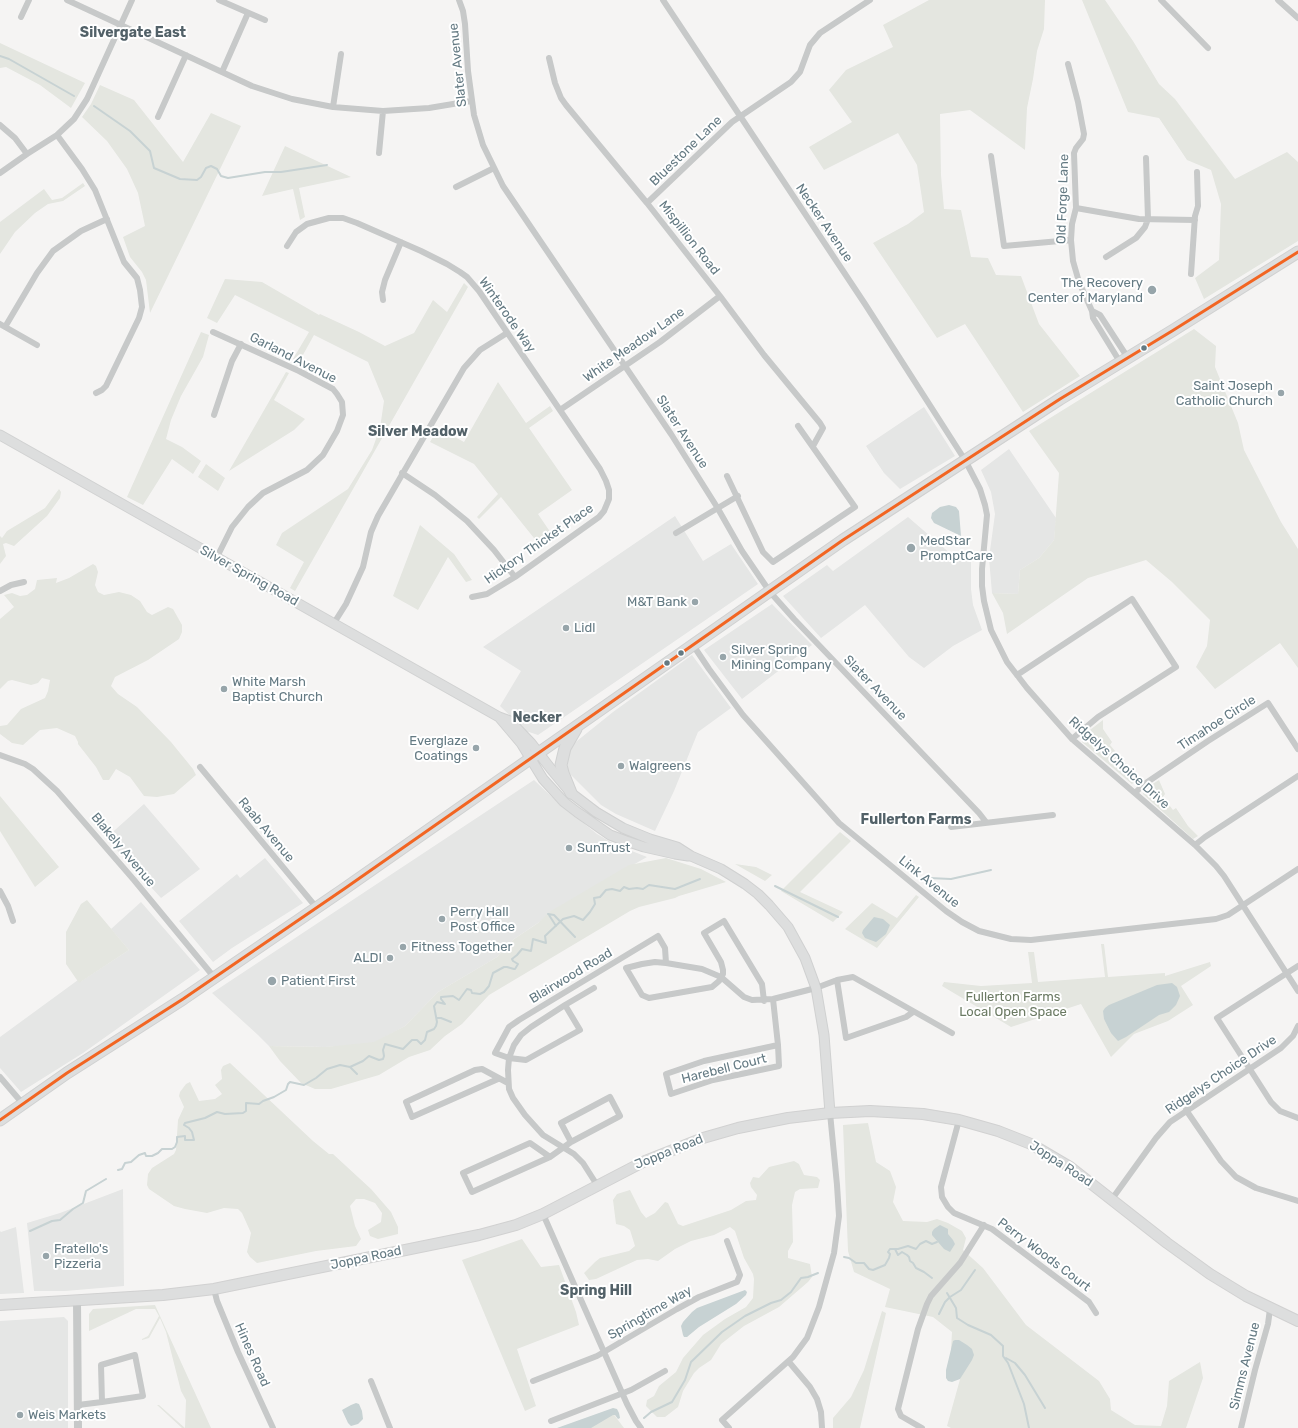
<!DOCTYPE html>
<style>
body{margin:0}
canvas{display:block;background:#f5f4f3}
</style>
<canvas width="1298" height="1428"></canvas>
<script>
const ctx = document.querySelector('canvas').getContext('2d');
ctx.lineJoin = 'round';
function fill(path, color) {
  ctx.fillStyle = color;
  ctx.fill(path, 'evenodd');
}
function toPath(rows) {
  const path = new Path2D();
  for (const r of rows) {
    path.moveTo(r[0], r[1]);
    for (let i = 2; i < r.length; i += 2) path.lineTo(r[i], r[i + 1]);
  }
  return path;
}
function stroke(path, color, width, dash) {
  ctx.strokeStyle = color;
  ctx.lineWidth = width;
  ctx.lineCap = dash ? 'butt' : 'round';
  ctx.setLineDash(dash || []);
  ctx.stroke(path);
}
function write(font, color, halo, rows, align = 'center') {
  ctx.font = font + ' Rubik,sans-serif';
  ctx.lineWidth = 4;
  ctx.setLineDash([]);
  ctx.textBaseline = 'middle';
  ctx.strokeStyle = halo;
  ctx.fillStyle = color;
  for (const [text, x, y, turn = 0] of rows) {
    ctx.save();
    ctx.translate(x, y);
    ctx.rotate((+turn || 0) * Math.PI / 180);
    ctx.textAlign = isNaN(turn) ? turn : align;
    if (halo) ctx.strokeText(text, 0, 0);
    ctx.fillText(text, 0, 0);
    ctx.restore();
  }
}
fill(toPath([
 [924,407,955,456,900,489,884,473,866,446],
 [1009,449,1056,518,1054,540,1039,558,1020,570,1018,594,992,593,989,558,995,514,991,492,981,470],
 [675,516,703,561,731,544,758,584,538,735,526,731,500,706,521,671,483,647],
 [908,517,952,555,971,561,971,589,973,605,982,630,953,646,924,668,909,657,865,605,821,638,783,596,827,565,833,571],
 [772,604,812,645,742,699,704,650],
 [692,655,731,708,698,732,674,791,655,831,616,814,601,805,571,775,568,769,567,761,568,755,572,745,613,712],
 [534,780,555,800,597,834,614,844,647,857,578,896,514,939,497,957,438,992,405,1026,372,1044,325,1047,269,1046,258,1035,212,993],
 [144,804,200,869,161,898,106,838],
 [265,858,303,903,232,948,213,962,179,921,237,874,240,878],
 [141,902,200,970,83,1053,21,1092,0,1068,0,1037,78,980,80,982,129,950,111,929],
 [123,1189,124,1286,65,1291,34,1291,27,1223,60,1213],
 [16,1227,24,1293,0,1294,0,1231,1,1232],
 [64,1317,68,1321,68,1428,0,1428,0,1321]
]), '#e5e6e5');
fill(toPath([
 [929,0,1045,0,1044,29,1037,51,1033,79,1027,108,1025,150,970,110,940,114,941,175,944,209,961,210,971,257,988,258,996,275,1021,276,1039,324,1080,376,1023,412,965,324,937,338,873,243,908,224,924,212,917,165,898,133,824,170,809,147,852,122,829,90,846,70,893,47,883,25],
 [1082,0,1105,0,1133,41,1159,84,1175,99,1235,179,1287,152,1298,162,1298,241,1204,299,1195,278,1219,260,1221,204,1211,170,1187,160,1159,118,1128,112],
 [0,43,85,83,71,108,40,85,6,67,0,68],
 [100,85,134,100,183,162,211,113,241,126,150,313,146,280,142,272,130,257,123,237,145,226,138,193,127,169,107,141,82,117,91,104],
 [285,146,351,177,299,188,305,217,300,220,293,189,262,196],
 [83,183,85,186,63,201,48,204,35,213,15,232,0,254,0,222,44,189,52,200,62,198],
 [225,279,262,282,319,315,320,314,359,332,385,346,414,333,433,300,447,312,464,283,468,287,295,591,290,588,304,562,276,545,282,533,348,489,372,450,380,428,384,401,368,362,314,335,299,362,293,359,309,332,235,295,217,323,207,318],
 [1194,329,1216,346,1215,367,1238,423,1244,450,1281,522,1298,549,1298,668,1280,643,1215,689,1196,667,1207,646,1210,620,1172,582,1146,560,1088,578,1007,634,1003,613,992,593,1018,594,1020,570,1039,558,1054,540,1059,473,1029,431],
 [201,332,209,335,203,357,181,396,171,420,166,439,182,447,201,461,193,474,172,459,143,505,127,497],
 [286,372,289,373,274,400,305,419,294,430,229,471],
 [498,382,526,423,550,406,553,411,529,428,572,490,538,514,555,539,542,548,501,497,479,519,477,517,498,494,474,464,430,442,438,428,464,442],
 [206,464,225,478,218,491,198,477],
 [59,489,61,492,60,498,47,516,14,546,6,543,3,544,6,556,0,564,0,536,2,538,7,531,45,508],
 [420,525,454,554,472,580,466,582,448,557,418,610,393,596],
 [93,564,96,566,98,572,95,585,98,592,104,595,119,592,131,595,140,601,147,612,152,615,168,607,173,609,182,625,182,632,179,639,148,660,115,677,111,686,118,694,137,707,171,742,193,769,196,775,174,794,157,797,144,796,130,777,116,769,109,780,103,780,96,767,78,744,78,742,75,736,57,728,40,730,23,745,12,743,0,734,0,726,7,725,21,709,45,698,48,691,50,680,42,678,38,683,31,685,12,680,8,681,0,689,0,619,14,607,4,595,12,593,20,596,27,595,35,589,37,580,57,578,56,583,69,578],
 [1103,720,1103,729,1112,742,1110,745,1138,778,1132,784,1082,742,1082,736],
 [1159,780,1165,794,1163,797,1173,810,1176,808,1188,826,1198,836,1193,839,1143,794,1144,790,1148,787],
 [0,796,59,867,35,887,0,831],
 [840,832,851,841,800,892,843,912,833,922,781,891],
 [666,858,701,869,726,882,679,896,675,898,639,907,630,911,489,995,462,1024,445,1036,430,1050,409,1057,379,1075,331,1089,315,1089,301,1083,280,1061,269,1046,325,1047,374,1042,405,1026,438,992,497,957,514,939,538,923,551,911,629,865],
 [735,864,756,867,772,875,765,881],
 [916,895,919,897,877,948,845,929,872,903,897,918],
 [87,900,129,950,79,983,66,964,66,932,81,904],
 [1101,944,1104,944,1108,977,1165,973,1165,976,1210,962,1211,966,1181,986,1193,1005,1168,1021,1134,1034,1111,1057,1081,1004,1011,1027,942,986,944,982,981,986,1032,983,1028,952,1034,952,1038,982,1105,977],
 [230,1063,313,1141,329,1154,333,1154,371,1189,391,1212,398,1227,398,1234,378,1239,370,1236,368,1230,381,1222,382,1213,375,1203,364,1199,356,1199,350,1206,355,1226,361,1239,356,1246,316,1251,257,1263,250,1257,247,1252,251,1233,242,1213,238,1209,224,1208,207,1213,185,1209,174,1206,149,1189,147,1185,148,1174,152,1168,174,1154,176,1150,178,1120,184,1107,179,1096,180,1092,186,1084,190,1082,199,1101,215,1099,222,1094,215,1085,222,1079,221,1070,223,1066],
 [868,1123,876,1162,890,1171,896,1187,893,1202,903,1221,927,1222,937,1219,948,1223,962,1231,966,1238,963,1250,983,1268,1026,1325,1099,1381,1110,1399,1111,1410,1135,1425,1161,1426,1167,1406,1169,1381,1200,1362,1203,1378,1186,1428,951,1428,947,1426,964,1365,954,1360,951,1349,952,1332,933,1317,885,1307,890,1289,854,1272,848,1251,843,1125],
 [794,1161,799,1164,804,1175,817,1177,820,1180,818,1188,800,1189,795,1192,792,1205,793,1242,788,1251,788,1258,810,1264,812,1277,808,1282,779,1307,744,1326,721,1344,711,1360,699,1368,694,1373,683,1391,678,1407,665,1417,657,1417,646,1406,647,1400,654,1396,659,1386,676,1372,683,1358,703,1335,725,1319,746,1307,753,1298,754,1279,753,1274,744,1258,735,1231,730,1227,714,1235,691,1241,675,1249,658,1261,648,1259,637,1260,596,1279,589,1280,584,1273,595,1262,600,1258,629,1251,635,1246,630,1230,624,1226,616,1224,613,1200,617,1194,630,1190,641,1212,646,1218,655,1213,665,1202,668,1203,678,1224,683,1226,731,1210,746,1201,756,1200,757,1195,751,1187,750,1183,753,1177,759,1178,769,1167],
 [522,1239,541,1267,559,1265,576,1312,579,1325,517,1349,536,1406,525,1411,462,1260],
 [155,1305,211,1428,182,1428,157,1405,159,1405,185,1428,186,1400,181,1391,166,1332,160,1318,149,1338,142,1340,142,1339,148,1336,159,1316,155,1309,136,1309,89,1331,89,1314,93,1309],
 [882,1311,886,1313,860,1428,833,1428,833,1418,851,1397,864,1370],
 [612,1412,624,1428,570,1428]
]), '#e4e6e0');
fill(toPath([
 [949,505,956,507,959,511,961,536,934,523,931,518,932,513,940,507],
 [874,917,883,919,890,925,886,934,876,942,865,938,862,933,863,930],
 [1172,983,1177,987,1180,996,1176,1005,1169,1012,1159,1015,1126,1037,1118,1041,1111,1033,1104,1019,1103,1011,1105,1008,1109,1005,1157,985],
 [940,1225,948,1229,948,1234,953,1240,955,1244,950,1252,944,1249,932,1235,932,1232,934,1229],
 [745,1290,747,1292,746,1295,736,1304,699,1327,687,1337,684,1337,683,1335,681,1326,683,1322,692,1312,697,1308],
 [955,1340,959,1340,967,1345,972,1349,974,1355,972,1360,960,1379,952,1382,948,1381,946,1378,946,1370,953,1341],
 [356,1403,359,1404,362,1411,363,1419,358,1424,351,1426,348,1423,342,1410,351,1405],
 [613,1408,617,1409,619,1413,620,1418,618,1419,615,1415,613,1415,591,1428,557,1428]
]), '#c7d2d3');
stroke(toPath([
 [0,56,9,59,74,96],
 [94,106,130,131,150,151,154,168,180,179,197,180,201,177,206,168,211,166,217,169,221,176,228,178,265,172,281,172,327,165],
 [929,878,951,879,991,870],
 [775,886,838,917],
 [548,914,554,915,575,937],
 [549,915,556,926],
 [437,1018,441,1018,451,1022],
 [350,1067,357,1074],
 [118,1170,122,1169,125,1163,131,1162,139,1155,145,1153,146,1156,152,1156,158,1153,162,1149,172,1149,175,1147,177,1142,177,1137,185,1136,185,1140,194,1140,192,1132,189,1128,184,1125,185,1123,205,1118,217,1112,225,1114,243,1113,246,1111,246,1103,259,1104,263,1101,274,1097,286,1090,288,1084,290,1082,304,1085,316,1078,327,1069,340,1065,350,1067,363,1061,369,1056,379,1060,383,1059,384,1056,383,1050,385,1044,403,1049,412,1040,417,1040,421,1044,425,1040,427,1032,434,1029,436,1026,437,1022,434,1006,437,1002,445,1004,441,999,441,997,453,996,459,1000,467,989,471,990,472,993,480,994,484,992,489,986,493,973,504,967,507,967,514,969,515,969,518,964,513,961,512,959,517,955,522,949,531,951,533,939,546,943,545,936,563,919,574,916,583,920,590,912,595,904,594,898,600,897,606,890,612,889,620,891,624,887,629,889,637,888,643,889,649,885,675,889,700,879],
 [30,1231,52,1221,60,1220,73,1209,83,1203,86,1191,106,1179],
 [895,1249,898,1255,902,1252,907,1255,909,1257,910,1261,913,1263,916,1268,924,1272,932,1278],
 [844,1257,849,1258,856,1263,864,1263,869,1269,873,1270,885,1265,889,1258,890,1254,888,1252,890,1249,898,1249,908,1246,916,1249,920,1244,926,1241,932,1244,937,1242],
 [947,1293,956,1308,957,1318,968,1325,991,1335,1003,1346,1003,1356,1008,1363,1024,1404,1029,1428],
 [939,1314,945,1302,950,1297,961,1290,975,1270],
 [1006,1358,1015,1363,1025,1375,1045,1408],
 [644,1418,651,1412,672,1402,685,1380,691,1362,722,1332,745,1316,771,1303,781,1300,791,1292,801,1278,808,1277,818,1273]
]), '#c7d2d3', 2);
const secondary = toPath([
 [0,435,499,717,510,721,531,743,551,769,571,793,596,812,623,828,650,839,677,847,691,856,721,869,745,884,758,894,769,905,788,927,805,958,816,988,824,1035,830,1113],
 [499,717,521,743,543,779,564,802,577,812,610,835,626,841,644,847,675,854,688,856]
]);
const primary = toPath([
 [0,1305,163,1295,214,1289,479,1235,516,1225,543,1214,645,1161,703,1138,738,1128,788,1118,830,1113,870,1111,923,1114,959,1120,998,1131,1031,1144,1070,1167,1167,1243,1210,1274,1246,1296,1298,1321]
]);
const trunk = toPath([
 [571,793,563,773,561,765,565,748,576,729],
 [0,1120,67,1073,183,999,344,889,843,540,1060,399,1172,331,1298,252]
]);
stroke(secondary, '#d0d1d1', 11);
stroke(primary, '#d1d1d1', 12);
stroke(trunk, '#d0d1d1', 13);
stroke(toPath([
 [67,0,252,86,292,99,333,107,383,111,429,108,471,101],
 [219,0,265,20],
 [459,0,463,11,465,24,468,71,474,115,483,145,503,186,671,434,717,507,742,551,770,592,794,619,979,813,986,822],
 [663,0,865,304,965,460,980,489,985,505,987,515,982,569,982,586,984,601,991,630,1007,662,1027,688,1072,739,1195,845,1216,866,1224,876,1298,991],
 [1161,0,1208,48],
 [1278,0,1298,18],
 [21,17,29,0],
 [549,58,555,83,561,98,566,105,647,203,720,296,764,355,820,423,823,428,813,446],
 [1068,64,1078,102,1084,134,1083,139,1076,148,1074,153,1076,208,1072,224,1071,240,1073,261,1079,282,1092,311,1093,318,1120,362],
 [222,72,248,13],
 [333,107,341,54],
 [158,117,186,55],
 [0,125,15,138,27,154],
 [57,135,82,169,95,190,124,262,137,278,140,290,142,307,139,318,106,386,102,390,96,393],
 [379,153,383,111],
 [991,156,1004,246,1071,240],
 [0,173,27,154,57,135,74,119,87,99,132,0],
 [456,187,494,168],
 [647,203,732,122,791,82,800,72,810,45,820,33,870,0],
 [1076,208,1139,219,1195,220],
 [287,246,296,232,307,224,329,218,343,218,357,223,421,251,447,264,460,272,467,277,479,291,600,469,606,481,609,490,609,499,604,511,599,517,515,577,487,594,472,597],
 [1106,257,1136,238,1145,227,1148,219,1146,158],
 [1191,274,1195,216,1198,206,1197,172],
 [383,300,382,292,385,280,401,242],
 [1092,311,1100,315,1128,358],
 [0,324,37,345],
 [5,327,37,273,53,251,81,231,107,219],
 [213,332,299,371,333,389,337,394,342,402,343,415,337,431,323,455,307,470,263,493,248,507,232,527,217,557],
 [560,410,660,342,720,296],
 [214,415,232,361,241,344],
 [402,473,435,495,467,521,494,550,515,577],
 [727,476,763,552,773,562,855,507,798,426],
 [676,533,738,496],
 [0,591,11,585,24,582],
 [334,623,346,604,363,567,371,532,378,516,464,368,480,350,507,333],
 [693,645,709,669,743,715,839,823,946,911,962,922,979,931,1011,939,1031,940,1216,919,1228,915,1298,869],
 [1017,675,1132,599,1176,667,1098,717,1072,739],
 [0,755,25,764,33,769,57,791,134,880,214,977],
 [200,767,316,907],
 [1135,793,1143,785,1208,741,1268,703,1298,749],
 [951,827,1053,815],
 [1195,845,1205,837,1298,776],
 [0,891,8,906,13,921],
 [666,963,655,962,642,964,626,968,642,995,649,998,712,987,719,981,723,974,723,970,721,962,704,933,724,921,762,984,764,1001],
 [1298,966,1217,1018,1271,1102,1280,1111,1298,1118],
 [837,980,846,1038,906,1017,913,1012],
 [773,999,778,1045,779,1066,713,1080,671,1094,666,1074,704,1061,778,1045],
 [565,1005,580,1030,526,1060,509,1058,514,1045,521,1035,531,1027,565,1005,594,988],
 [0,1077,23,1104],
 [498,1079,412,1117,406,1102,475,1070,482,1069,508,1083],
 [1186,1110,1221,1161,1236,1177,1256,1188,1298,1201],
 [959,1120,941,1187,942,1197,948,1207,954,1213,992,1229,1089,1302,1096,1313],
 [550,1157,530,1143,463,1173,472,1192,550,1157,571,1142,620,1116,610,1097,561,1123,571,1142],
 [597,1185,583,1163,574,1154,543,1135,525,1115,513,1098,509,1089,508,1070,509,1058,495,1053,509,1027,519,1020,658,936,665,948,666,963,702,969,721,977,744,997,752,1000,773,999,816,988,837,980,853,977,952,1033],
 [1112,1199,1156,1138,1170,1122,1281,1048,1293,1036,1298,1026],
 [543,1214,627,1404,636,1421,641,1428],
 [214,1289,217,1301,238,1352,273,1428],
 [789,1362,810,1387,817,1399,821,1412,822,1428],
 [371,1381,390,1428],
 [533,1381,597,1356,677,1309,699,1297,737,1282,740,1275,727,1241],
 [78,1405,102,1402,143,1396,135,1355,101,1365,102,1402],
 [551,1421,631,1390,665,1371],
 [729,1428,722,1420,793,1357,807,1338,819,1307,834,1253,839,1216,837,1185,830,1113],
 [922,1428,901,1416,898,1409,918,1329,927,1304,931,1296,960,1263,984,1225],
 [1241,1428,1255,1370,1268,1324,1270,1309]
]), '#c7c9c9', 6);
stroke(toPath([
 [77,1300,78,1428]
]), '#c7c9c9', 8);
stroke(secondary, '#dddede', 9);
stroke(primary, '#dddede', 10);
stroke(trunk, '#dddede', 11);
stroke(toPath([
 [0,1120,67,1073,183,999,344,889,843,540,1060,399,1172,331,1298,252]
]), '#f26522', 3);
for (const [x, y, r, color] of [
 [1152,290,5,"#97a5aa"],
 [1144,348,3.5,"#647a83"],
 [1281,393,4,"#97a5aa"],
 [911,548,5,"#97a5aa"],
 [695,602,4,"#97a5aa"],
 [566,628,4,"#97a5aa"],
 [681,653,3.5,"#647a83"],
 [723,657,4,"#97a5aa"],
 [667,663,3.5,"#647a83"],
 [224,689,4,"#97a5aa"],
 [476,748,4,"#97a5aa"],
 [621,766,4,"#97a5aa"],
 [569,848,4,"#97a5aa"],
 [442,919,4,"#97a5aa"],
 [403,947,4,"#97a5aa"],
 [390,958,4,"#97a5aa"],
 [272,981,5,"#97a5aa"],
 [46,1256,4,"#97a5aa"],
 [20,1415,4,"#97a5aa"]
]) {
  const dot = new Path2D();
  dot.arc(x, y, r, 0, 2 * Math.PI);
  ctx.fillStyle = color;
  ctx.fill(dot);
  stroke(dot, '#fff', 1.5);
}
write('13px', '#647a83', '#fff', [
 ["Slater Avenue",458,65,-96],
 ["Bluestone Lane",686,151,-44],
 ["Old Forge Lane",1063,199,-88],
 ["Necker Avenue",824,223,56],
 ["Mispillion Road",689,238,52],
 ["Winterode Way",507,315,55],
 ["White Meadow Lane",634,345,-35],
 ["Garland Avenue",293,358,27],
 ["Slater Avenue",682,432,57],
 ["Hickory Thicket Place",539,544,-35],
 ["Silver Spring Road",249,576,29],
 ["Slater Avenue",875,688,46],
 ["Timahoe Circle",1217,723,-33],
 ["Ridgelys Choice Drive",1119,763,42],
 ["Raab Avenue",266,830,50],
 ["Blakely Avenue",123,850,50],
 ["Link Avenue",929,882,39],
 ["Blairwood Road",571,976,-31],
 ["Harebell Court",724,1069,-14],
 ["Ridgelys Choice Drive",1221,1075,-34],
 ["Joppa Road",669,1152,-22],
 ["Joppa Road",1061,1164,33],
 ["Perry Woods Court",1044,1255,37],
 ["Joppa Road",366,1258,-12],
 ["Springtime Way",650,1313,-30],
 ["Hines Road",252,1355,66],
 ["Simms Avenue",1245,1366,-76]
]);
write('13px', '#647a83', '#fff', [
 ["The Recovery",1143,283,"right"],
 ["Center of Maryland",1143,298,"right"],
 ["Saint Joseph",1273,386,"right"],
 ["Catholic Church",1273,401,"right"],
 ["MedStar",920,541],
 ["PromptCare",920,556],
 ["M&T Bank",687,602,"right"],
 ["Lidl",574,628],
 ["Silver Spring",731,650],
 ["Mining Company",731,665],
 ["White Marsh",232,682],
 ["Baptist Church",232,697],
 ["Everglaze",468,741,"right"],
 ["Coatings",468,756,"right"],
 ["Walgreens",629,766],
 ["SunTrust",577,848],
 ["Perry Hall",450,912],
 ["Post Office",450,927],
 ["Fitness Together",411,947],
 ["ALDI",382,958,"right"],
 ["Patient First",281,981],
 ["Fratello's",54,1249],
 ["Pizzeria",54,1264],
 ["Weis Markets",28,1415]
], 'left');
write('13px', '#6b7a63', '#fff', [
 ["Fullerton Farms",1013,997],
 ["Local Open Space",1013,1012]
]);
write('bold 14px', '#526168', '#fff', [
 ["Silvergate East",133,33],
 ["Silver Meadow",418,432],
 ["Necker",537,718],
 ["Fullerton Farms",916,820],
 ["Spring Hill",596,1291]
]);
</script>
